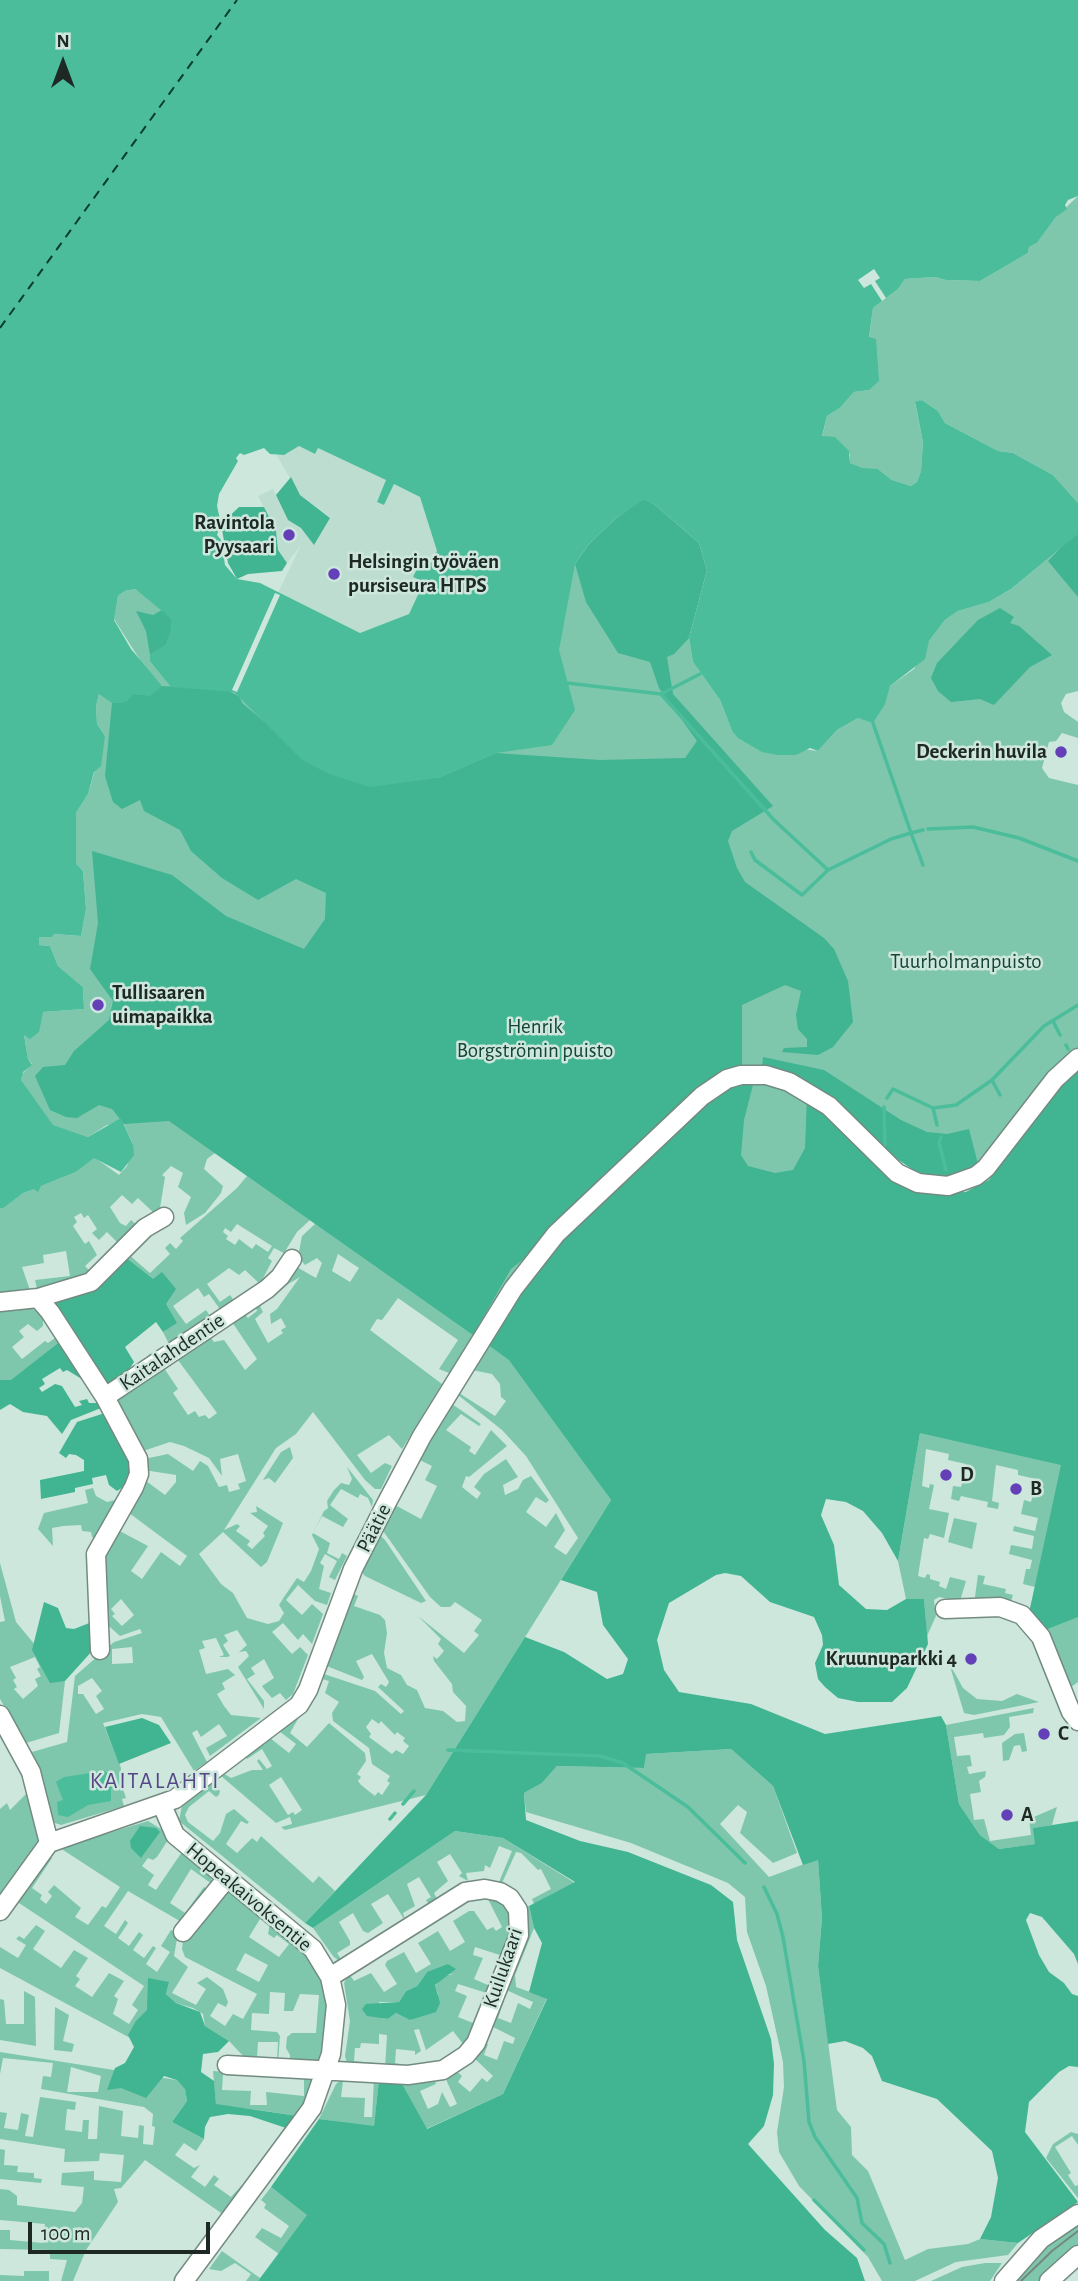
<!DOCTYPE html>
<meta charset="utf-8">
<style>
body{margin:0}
#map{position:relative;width:1078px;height:2281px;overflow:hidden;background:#cde7dd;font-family:"Alegreya Sans",sans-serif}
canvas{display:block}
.north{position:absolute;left:28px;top:28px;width:70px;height:70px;-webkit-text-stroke:5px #cde7dd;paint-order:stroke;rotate:0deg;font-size:19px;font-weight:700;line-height:28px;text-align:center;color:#1e2824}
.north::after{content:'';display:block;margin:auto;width:24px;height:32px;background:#1e2824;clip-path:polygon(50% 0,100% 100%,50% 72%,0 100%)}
.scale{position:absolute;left:28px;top:2222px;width:182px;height:32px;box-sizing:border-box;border:4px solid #1e2824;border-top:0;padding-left:9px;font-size:21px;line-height:24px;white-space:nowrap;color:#1e2824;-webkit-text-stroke:5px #cde7dd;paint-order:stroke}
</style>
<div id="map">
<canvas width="1078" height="2281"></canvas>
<div class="north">N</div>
<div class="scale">100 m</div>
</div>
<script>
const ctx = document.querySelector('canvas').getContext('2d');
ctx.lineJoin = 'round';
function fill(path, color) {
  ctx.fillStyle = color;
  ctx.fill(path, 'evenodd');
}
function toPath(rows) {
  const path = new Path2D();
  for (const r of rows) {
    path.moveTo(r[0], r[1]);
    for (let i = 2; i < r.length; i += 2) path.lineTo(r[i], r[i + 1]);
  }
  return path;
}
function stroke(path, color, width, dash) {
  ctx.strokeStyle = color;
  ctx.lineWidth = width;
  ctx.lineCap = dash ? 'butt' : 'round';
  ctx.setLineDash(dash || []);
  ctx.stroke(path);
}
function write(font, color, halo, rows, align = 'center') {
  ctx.font = font + ' "Alegreya Sans",sans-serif';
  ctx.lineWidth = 5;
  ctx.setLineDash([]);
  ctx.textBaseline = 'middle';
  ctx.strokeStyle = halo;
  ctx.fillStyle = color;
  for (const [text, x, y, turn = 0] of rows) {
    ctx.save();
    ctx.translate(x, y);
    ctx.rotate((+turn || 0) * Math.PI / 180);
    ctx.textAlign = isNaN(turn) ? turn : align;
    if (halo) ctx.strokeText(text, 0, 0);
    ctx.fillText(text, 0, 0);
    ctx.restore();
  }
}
fill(toPath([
 [299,446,315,454,318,448,387,480,377,502,384,505,394,484,420,497,437,551,431,563,422,560,413,577,424,582,409,614,360,633,278,593,301,545,287,563,278,550,276,531,258,496,273,489,288,520,301,528,314,544,330,517,300,495,277,456]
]), '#bcddd0');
fill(toPath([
 [1078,196,1078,503,1053,475,1013,453,998,451,945,423,938,411,922,400,915,403,923,442,921,471,917,482,911,486,892,480,878,469,862,469,850,463,850,454,822,437,827,416,840,408,854,392,869,390,869,338,873,308,898,289,905,279,935,277,946,280,980,281,1028,253,1029,247,1037,243,1056,217],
 [1078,534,1078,691,1066,694,1061,703,1064,712,1078,722,1078,738,1062,733,1056,741,1049,742,1042,768,1049,778,1078,785,1078,1050,984,1162,949,1176,915,1171,874,1139,832,1096,812,1084,807,1095,911,1188,932,1194,966,1192,989,1180,1072,1072,1078,1068,1078,1682,1067,1690,1029,1613,1035,1587,1023,1584,1026,1569,1030,1569,1032,1560,1009,1554,1011,1545,1032,1549,1034,1536,1013,1531,1014,1526,1035,1531,1038,1518,1021,1514,1024,1500,1031,1502,1033,1494,1038,1495,1040,1485,1036,1483,1036,1479,1018,1475,1018,1470,996,1465,992,1501,999,1503,998,1509,987,1507,988,1502,961,1496,959,1501,951,1499,953,1486,961,1487,963,1480,967,1480,969,1470,965,1469,966,1464,948,1460,949,1454,926,1449,922,1486,929,1488,930,1484,934,1485,929,1509,949,1513,944,1538,930,1534,928,1539,924,1538,918,1576,925,1578,927,1574,930,1575,930,1579,940,1582,939,1586,946,1589,950,1577,966,1581,960,1601,939,1597,934,1600,936,1616,927,1636,924,1599,906,1599,898,1561,920,1433,586,1465,611,1500,426,1795,285,1830,281,1827,292,1824,290,1817,276,1823,220,1775,223,1773,231,1778,252,1770,263,1770,257,1761,259,1759,267,1769,272,1766,262,1749,247,1759,246,1757,270,1738,289,1753,296,1744,279,1731,302,1712,290,1733,307,1747,329,1723,365,1753,366,1761,357,1774,361,1777,358,1781,361,1785,375,1796,378,1792,382,1795,390,1783,387,1781,390,1776,372,1764,369,1748,333,1721,332,1713,339,1702,325,1693,329,1681,319,1678,321,1673,375,1691,401,1714,404,1711,378,1687,381,1684,386,1687,389,1682,372,1654,356,1661,364,1677,362,1680,324,1665,350,1592,358,1596,354,1606,380,1615,385,1620,387,1633,384,1653,387,1668,401,1675,407,1685,417,1690,425,1708,443,1711,457,1722,465,1721,466,1706,453,1692,452,1684,434,1661,433,1656,437,1659,444,1651,438,1644,441,1639,418,1616,464,1653,479,1635,474,1631,482,1620,455,1602,450,1607,441,1607,430,1597,381,1528,393,1504,421,1519,437,1486,425,1480,432,1466,418,1459,452,1404,481,1424,479,1426,461,1414,446,1430,471,1447,469,1451,475,1455,491,1430,507,1446,469,1477,466,1476,462,1487,477,1499,481,1493,474,1487,484,1474,506,1459,518,1477,503,1485,505,1495,518,1489,523,1480,531,1476,549,1500,546,1503,536,1497,526,1512,546,1527,556,1513,565,1530,554,1547,566,1555,578,1538,526,1456,502,1430,458,1395,459,1393,495,1416,506,1401,501,1397,500,1384,492,1374,472,1370,487,1344,473,1335,449,1373,439,1369,458,1340,398,1298,382,1320,377,1319,370,1330,442,1384,402,1449,389,1435,357,1455,371,1473,385,1463,392,1466,381,1489,375,1489,365,1480,313,1412,296,1434,276,1448,224,1530,237,1524,240,1526,236,1531,250,1541,247,1545,252,1549,265,1536,263,1533,268,1526,250,1513,257,1512,256,1506,283,1523,267,1562,261,1567,223,1532,199,1554,221,1584,233,1593,247,1618,268,1624,279,1621,284,1613,279,1605,284,1597,297,1578,304,1582,311,1571,319,1549,312,1535,324,1511,328,1508,327,1501,334,1490,341,1483,349,1485,352,1479,347,1467,373,1500,372,1507,368,1498,360,1494,358,1498,341,1489,330,1505,348,1519,343,1527,322,1516,313,1533,330,1543,327,1553,339,1559,342,1553,347,1556,335,1580,329,1577,337,1561,325,1554,320,1563,324,1566,319,1589,331,1593,327,1605,315,1601,298,1585,286,1600,302,1615,312,1604,323,1614,312,1644,303,1634,298,1640,283,1623,272,1632,292,1654,300,1647,308,1655,293,1694,286,1700,280,1693,272,1698,264,1689,262,1686,274,1678,264,1659,251,1668,255,1674,247,1679,264,1701,264,1709,238,1667,249,1656,246,1651,239,1652,247,1645,237,1630,224,1635,228,1641,223,1645,230,1656,227,1657,219,1657,224,1655,216,1638,202,1641,205,1648,199,1650,206,1674,228,1669,235,1675,222,1683,225,1689,217,1694,224,1706,231,1715,261,1718,210,1756,206,1748,227,1736,219,1724,201,1737,197,1730,192,1733,207,1762,194,1771,161,1717,142,1714,103,1723,121,1768,120,1780,126,1798,122,1799,124,1806,61,1825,52,1822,32,1752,67,1742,75,1676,114,1642,142,1633,140,1629,120,1636,101,1619,99,1559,114,1528,148,1546,131,1571,142,1579,161,1552,180,1566,187,1556,125,1510,142,1478,165,1495,176,1482,176,1475,144,1470,144,1459,168,1454,193,1471,200,1461,208,1466,219,1487,227,1485,229,1492,240,1489,238,1484,246,1481,238,1454,220,1459,222,1476,209,1458,184,1446,170,1442,143,1451,113,1402,162,1365,178,1389,173,1393,188,1415,195,1411,199,1417,205,1415,209,1419,217,1413,175,1356,208,1334,214,1342,224,1340,245,1370,257,1359,230,1319,242,1311,248,1318,257,1311,254,1303,265,1300,260,1306,263,1312,255,1319,268,1343,283,1333,281,1330,286,1327,281,1318,271,1324,270,1314,277,1309,300,1277,278,1290,295,1266,316,1278,322,1263,317,1258,305,1265,298,1257,302,1236,315,1224,310,1220,297,1232,284,1253,274,1248,268,1258,272,1261,260,1284,245,1270,239,1275,229,1268,207,1284,220,1302,230,1295,235,1302,222,1312,209,1294,204,1297,198,1288,173,1306,186,1324,206,1310,212,1319,152,1361,148,1355,169,1344,163,1332,171,1326,121,1261,128,1254,150,1273,170,1254,165,1248,170,1243,176,1249,183,1241,180,1238,237,1188,247,1176,215,1153,207,1159,204,1169,223,1186,221,1193,205,1213,186,1225,184,1213,191,1197,178,1187,183,1173,171,1166,162,1175,165,1177,160,1208,155,1214,138,1198,132,1204,122,1195,110,1207,120,1223,126,1226,131,1220,140,1228,119,1244,107,1232,99,1240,92,1233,97,1229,88,1215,84,1218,81,1213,74,1217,77,1222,73,1226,85,1244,89,1241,97,1255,85,1266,91,1272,89,1278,38,1293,35,1280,70,1276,66,1251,43,1255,44,1263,22,1267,31,1293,0,1295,0,1208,23,1193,76,1172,94,1157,119,1175,127,1166,133,1145,124,1124,107,1125,88,1137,46,1123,21,1080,22,1074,32,1064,28,1059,24,1035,41,1018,43,1012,84,1009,83,987,58,966,50,946,39,945,39,937,53,934,81,936,86,909,83,871,76,865,76,813,88,794,105,736,97,724,96,706,99,694,140,660,114,619,118,596,125,591,135,589,165,612,234,692,562,555,689,638,693,662,720,700,732,731,796,755,803,749,818,751,837,730,858,718,867,720,885,698,890,686,914,669,929,641,945,620,958,611,989,602,1011,589],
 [237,1224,272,1246,268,1252,256,1244,252,1249,239,1239,235,1245,226,1239,228,1236,223,1232,225,1228,231,1232],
 [338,1254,359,1268,350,1282,332,1271],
 [121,1599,134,1615,122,1626,112,1616,115,1614,111,1609],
 [132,1647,133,1663,112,1664,112,1649],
 [92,1678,102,1691,96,1696,104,1709,96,1714,83,1694,78,1694,78,1686],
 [372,1719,379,1724,381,1721,395,1735,397,1732,405,1738,403,1741,409,1746,403,1754,396,1750,392,1754,369,1737,371,1734,366,1727],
 [281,1777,302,1810,295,1815,293,1812,288,1815,269,1785],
 [26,1306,43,1314,43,1326,37,1331,28,1324,19,1331,24,1337,12,1347,22,1359,45,1341,48,1343,59,1335,62,1340,0,1391,0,1309],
 [290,1447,293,1458,275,1483,269,1478,263,1480,281,1452],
 [93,1488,96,1496,107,1502,115,1500,126,1489,97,1539,92,1537,91,1532,82,1531,81,1525,63,1526,52,1528,53,1546,38,1529,44,1513,88,1503,85,1490],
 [954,1518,977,1523,972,1549,948,1542],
 [378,1533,385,1540,426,1601,421,1603,365,1576,360,1570],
 [0,1563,16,1622,65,1681,59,1733,26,1743,0,1699,0,1622,5,1621,0,1596],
 [35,1657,40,1667,37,1669,41,1676,35,1679,38,1686,23,1699,14,1689,17,1687,13,1680,16,1678,10,1667],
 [978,1575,985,1576,983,1584,1006,1589,1005,1593,1013,1595,1011,1601,974,1604],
 [949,1663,963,1688,977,1699,1002,1701,1017,1694,1039,1702,974,1715,964,1713],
 [1034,1708,1033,1713,1009,1717,1010,1727,1004,1735,984,1738,983,1733,954,1737,957,1756,970,1755,972,1766,967,1767,969,1774,986,1771,985,1777,979,1781,981,1792,970,1794,974,1820,984,1819,990,1841,1031,1835,1029,1819,1057,1807,1052,1825,1034,1828,1036,1844,999,1849,980,1835,959,1804,946,1725],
 [1024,1733,1027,1751,1022,1752,1020,1745,1014,1746,1009,1760,1003,1761,1002,1743,1015,1734],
 [731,1749,773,1786,797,1853,773,1863,740,1833,747,1812,738,1805,720,1824,769,1877,818,1859,822,1918,818,1966,837,2110,851,2127,852,2155,868,2171,905,2260,928,2249,968,2244,980,2239,1018,2243,1008,2255,956,2262,915,2281,882,2281,868,2257,799,2186,779,2152,777,2132,784,2087,783,2062,766,1986,747,1932,745,1897,728,1883,631,1843,526,1812,524,1793,542,1783,557,1766,644,1768,645,1754],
 [210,1783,220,1791,219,1795,216,1797,209,1791,189,1807,185,1815,188,1822,213,1841,220,1833,226,1814,234,1809,249,1822,247,1824,241,1821,226,1844,237,1853,252,1838,257,1842,261,1836,313,1883,319,1876,335,1891,305,1923,179,1821,182,1805],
 [30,1790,39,1839,0,1894,0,1809,7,1803,10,1810],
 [148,1821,161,1829,168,1840,157,1857,153,1860,148,1858,142,1866,154,1875,148,1885,156,1890,182,1852,211,1876,212,1884,191,1869,170,1903,185,1913,204,1887,211,1892,185,1924,128,1891,104,1926,116,1934,125,1920,128,1923,118,1938,129,1946,139,1932,143,1935,133,1950,144,1958,153,1946,156,1948,146,1964,157,1972,170,1952,161,1946,171,1930,178,1933,174,1956,188,1967,172,1993,196,2005,206,1989,197,1983,207,1977,223,1989,228,2002,226,2007,218,2003,210,2016,225,2026,233,2014,243,2019,257,1994,185,1957,182,1949,183,1941,222,1893,236,1892,263,1914,249,1937,279,1957,289,1944,277,1935,274,1938,268,1934,270,1923,311,1957,325,1987,330,2026,317,2063,290,2063,290,2055,286,2048,287,2037,292,2033,316,2033,319,1995,300,1994,293,2011,284,2011,285,1993,270,1992,269,2014,252,2013,251,2030,277,2032,280,2036,278,2063,247,2060,229,2041,205,2026,203,2014,193,2008,176,2003,166,1994,169,1982,145,2046,0,1968,0,1947,18,1958,26,1945,16,1939,19,1936,24,1939,36,1925,45,1931,33,1949,61,1968,74,1950,88,1958,76,1976,80,1979,75,1986,92,1997,109,1973,124,1981,114,1996,118,1999,113,2014,129,2024,138,2010,132,2005,144,1986,13,1899,47,1854,52,1858,32,1888,42,1895,40,1899,46,1904,52,1896,48,1892,54,1885,81,1908,75,1917,88,1925,102,1906,106,1908,120,1887,60,1848],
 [245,1953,268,1965,259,1982,236,1970],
 [258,2042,278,2042,277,2059,257,2058],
 [455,1831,503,1838,575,1883,534,1904,532,1899,551,1889,541,1869,538,1870,521,1853,516,1852,502,1883,499,1882,512,1851,499,1846,490,1868,485,1865,484,1871,466,1873,468,1881,459,1876,462,1873,450,1854,437,1862,448,1881,434,1893,438,1901,430,1906,426,1900,431,1897,419,1877,407,1884,415,1906,403,1913,406,1922,388,1894,371,1904,383,1923,368,1933,363,1931,353,1913,339,1922,350,1941,350,1945,337,1953,341,1959,356,1950,358,1953,341,1963,333,1956,313,1928],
 [485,1893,501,1900,515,1920,506,1957,475,1947,473,1955,483,1958,474,1979,490,1986,490,1994,458,1984,455,1991,467,1996,458,2017,473,2023,479,2008,484,2010,468,2045,446,2058,463,2044,453,2031,426,2050,419,2029,414,2030,421,2051,415,2055,415,2051,396,2049,395,2063,415,2067,385,2069,387,2035,379,2034,379,2044,361,2043,360,2048,355,2048,354,2061,375,2063,375,2066,347,2063,345,2056,350,2021,344,1983,347,1977,350,1975,354,1981,371,1973,384,1992,397,1984,385,1965,387,1961,404,1952,416,1973,431,1964,418,1943,438,1931,450,1951,465,1942,453,1921,469,1911,474,1911,487,1930,493,1927,496,1931,502,1927],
 [427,1972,453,1974,443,1976,435,1986,438,1994,411,2020,396,2013,388,2019,381,2018,379,2002,399,2002,406,1991,417,1986],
 [529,1906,534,1928,515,1975,516,1987,547,1998,503,2094,426,2129,400,2080,434,2078,436,2084,420,2091,428,2109,438,2104,442,2092,450,2107,457,2104,444,2075,455,2070,462,2076,458,2082,470,2092,482,2078,487,2082,493,2076,472,2056,482,2042,488,2044,484,2055,497,2060,504,2041,513,2044,515,2038,489,2025,499,2000,504,2001,498,2018,511,2023,518,2003,530,2009,533,2002,504,1989,522,1909],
 [24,1991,35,1997,36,2046,0,2040,0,1999,4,2000,6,2024,24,2024],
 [55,2007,69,2015,63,2041,74,2044,72,2052,54,2050],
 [0,2052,177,2080,185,2088,187,2101,172,2122,204,2139,196,2151,184,2143,175,2155,194,2168,200,2165,191,2177,205,2187,214,2175,219,2179,214,2185,231,2197,242,2185,245,2187,224,2215,145,2160,121,2188,114,2189,118,2202,86,2250,73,2281,61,2281,67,2260,50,2259,50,2250,0,2249,0,2230,10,2230,10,2240,43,2243,45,2224,0,2220,0,2189,9,2190,17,2196,17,2205,75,2212,82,2203,84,2187,61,2185,62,2173,94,2171,94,2180,121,2182,124,2155,100,2153,99,2161,64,2162,65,2149,0,2139,0,2112,7,2113,4,2128,18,2130,21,2113,29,2115,25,2136,33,2137,40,2097,76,2102,75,2110,67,2109,65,2130,82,2132,83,2120,89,2120,88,2139,97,2139,99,2106,123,2111,121,2136,138,2138,139,2125,144,2126,143,2144,153,2145,155,2127,152,2126,153,2114,144,2107,41,2089,43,2076,51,2077,53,2063,3,2058,0,2074],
 [71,2067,101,2076,98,2092,67,2092],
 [213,2071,243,2073,243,2076,223,2075,222,2090,251,2091,250,2105,267,2105,266,2092,304,2096,304,2079,283,2078,283,2075,313,2079,315,2084,298,2116,258,2110,216,2105],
 [365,2078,364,2082,343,2081,341,2097,365,2098,364,2117,372,2117,374,2079,379,2079,374,2127,319,2119,336,2084,341,2080],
 [1071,2132,1078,2134,1078,2145,1072,2136,1055,2147,1071,2173,1068,2175,1075,2186,1078,2185,1078,2198,1046,2158,1053,2144],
 [0,2149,5,2150,4,2165,18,2166,17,2172,34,2173,34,2178,42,2179,41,2183,0,2179],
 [271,2187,308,2215,279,2254,255,2237,262,2228,281,2238,289,2226,264,2208,266,2204,261,2200],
 [1078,2223,1078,2251,1041,2281,1010,2281,1042,2247],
 [222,2251,260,2278,258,2281,246,2281,251,2274,235,2263,221,2271,209,2269],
 [985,2263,1002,2263,990,2281,931,2281,962,2267],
 [24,2271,49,2271,49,2281,0,2281,0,2275,24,2276]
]), '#7ec7ad');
fill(toPath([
 [291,477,300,495,330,518,314,545,301,528,288,520,276,495],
 [643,499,654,504,699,543,707,570,689,638,674,654,667,657,673,694,773,806,732,831,728,841,737,868,745,882,824,938,834,949,848,981,853,1022,833,1047,818,1055,782,1052,784,1048,807,1047,807,1039,798,1029,796,1015,801,991,785,985,742,1005,742,1066,722,1075,603,1175,526,1257,511,1269,473,1335,169,1121,124,1124,112,1109,99,1105,77,1118,66,1117,50,1110,35,1076,43,1067,65,1065,74,1051,109,1020,113,1001,90,969,98,923,92,851,172,875,226,916,304,949,325,919,326,893,296,879,258,900,222,878,191,851,180,830,144,811,140,800,122,809,113,802,105,776,112,703,125,702,133,694,150,695,162,686,227,690,240,697,242,703,267,724,438,778,496,753,600,760,685,758,697,741,659,688,650,662,618,653,586,602,575,564,589,544,615,519],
 [239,507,264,507,276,531,278,550,287,563,282,571,248,574,237,579,228,563,221,524],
 [1078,534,1078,597,1048,561,1071,537],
 [1000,608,1014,617,1010,623,1019,626,1052,655,1030,667,994,705,980,699,951,702,938,691,931,678,937,663,978,620],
 [162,610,172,619,171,632,166,645,150,655,146,631,136,611,153,615],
 [763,1057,824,1070,901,1120,927,1132,947,1134,969,1129,978,1164,949,1176,934,1177,915,1171,891,1155,832,1096,785,1072,762,1068],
 [1078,1068,1078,1617,1045,1630,1029,1613,1061,1465,920,1433,898,1561,882,1533,863,1511,846,1502,826,1499,821,1515,834,1545,839,1585,866,1609,887,1610,906,1599,924,1599,928,1644,907,1688,892,1702,858,1702,838,1698,825,1687,818,1679,815,1663,823,1645,822,1635,814,1617,770,1602,741,1576,725,1573,716,1575,669,1603,657,1640,664,1670,679,1692,751,1704,825,1734,941,1716,946,1725,959,1804,980,1835,999,1849,1035,1844,1033,1828,1078,1821,1078,1964,1074,1954,1042,1917,1030,1913,1026,1920,1039,1955,1049,1972,1064,1983,1072,1994,1078,1996,1078,2067,1069,2066,1059,2072,1029,2102,1025,2132,1078,2202,1018,2243,980,2239,991,2217,998,2178,992,2151,937,2099,882,2081,872,2056,863,2048,845,2041,828,2044,818,1966,822,1918,818,1860,803,1865,773,1786,731,1749,646,1754,644,1768,557,1766,542,1783,524,1793,526,1820,580,1841,628,1852,711,1885,733,1902,737,1940,771,2039,774,2064,773,2095,764,2126,748,2144,825,2230,857,2258,865,2281,258,2281,307,2215,271,2187,319,2119,374,2126,379,2079,400,2080,427,2129,503,2094,547,1999,529,1992,542,1943,534,1928,529,1906,575,1882,503,1838,455,1831,313,1928,305,1923,426,1795,525,1637,564,1652,607,1679,623,1674,628,1659,603,1625,597,1592,561,1580,611,1500,509,1360,487,1344,544,1257,698,1111,729,1085,754,1081,744,1120,741,1155,748,1166,775,1173,793,1170,805,1148,807,1095,911,1188,932,1194,966,1192,989,1180,1072,1072],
 [125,1257,153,1279,162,1272,176,1289,166,1304,177,1323,163,1332,156,1322,125,1347,134,1362,122,1381,107,1387,53,1303],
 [62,1340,85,1381,67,1370,63,1372,60,1368,42,1379,45,1384,39,1388,42,1392,55,1384,62,1386,75,1407,82,1405,79,1401,87,1399,89,1403,99,1403,101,1408,71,1420,62,1434,47,1416,23,1412,10,1404,0,1410,0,1380,11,1380],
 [108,1412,135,1471,123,1487,117,1491,109,1485,106,1475,92,1478,93,1484,75,1488,75,1492,41,1499,40,1480,84,1471,84,1460,76,1455,69,1454,66,1458,59,1453,77,1422],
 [44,1602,58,1608,66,1628,74,1629,92,1622,93,1650,65,1681,50,1683,32,1650],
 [142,1718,159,1725,171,1743,119,1764,105,1727],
 [140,1826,156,1828,160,1832,141,1858,131,1848,130,1841],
 [448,1964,456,1969,435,1985,440,2003,436,2012,410,2020,396,2013,388,2019,367,2016,362,2009,366,2004,399,2002,406,1991,417,1986,427,1972],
 [148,1978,169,1982,166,1994,176,2003,200,2012,205,2026,229,2041,218,2052,203,2054,201,2072,214,2081,216,2104,298,2116,289,2129,250,2116,228,2114,210,2117,205,2127,204,2139,172,2122,187,2101,185,2089,177,2080,164,2076,146,2098,121,2088,107,2090,115,2068,125,2063,134,2047,128,2035,136,2021,147,2010]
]), '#41b492');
fill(toPath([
 [0,0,1078,0,1078,196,1068,200,1065,205,1067,209,1056,217,1037,243,1029,247,1028,253,980,281,946,280,935,277,905,279,898,289,873,308,869,337,876,339,879,381,869,390,854,392,840,408,827,416,822,436,835,437,849,451,850,463,862,468,878,469,892,480,911,486,917,482,921,471,923,442,915,402,922,400,938,411,945,423,998,451,1013,453,1053,475,1078,503,1078,534,1011,589,989,602,958,611,945,620,929,641,925,659,890,686,885,704,873,723,858,718,837,730,818,751,810,748,796,755,778,755,762,752,738,738,732,731,720,700,693,662,689,638,707,570,699,543,654,504,643,500,615,519,589,544,575,564,559,650,575,710,552,745,496,753,438,778,370,787,329,774,302,760,234,692,171,687,150,661,150,655,166,645,171,632,172,619,135,589,125,591,118,596,114,620,131,649,162,686,150,696,133,694,125,702,112,703,99,694,96,706,97,724,105,736,101,766,94,772,88,794,76,813,76,864,83,871,86,909,81,936,54,934,52,937,39,937,39,945,50,946,58,966,83,987,84,1009,43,1012,39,1032,30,1039,24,1035,28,1059,32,1065,23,1072,21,1080,53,1125,88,1137,121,1118,133,1145,134,1155,121,1172,94,1158,76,1172,41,1186,38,1192,34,1189,23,1193,3,1208,0,1208],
 [299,446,315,454,318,448,386,480,377,502,384,505,394,484,420,497,437,551,431,563,422,559,413,577,424,582,409,614,360,633,260,583,237,579,225,565,221,540,217,535,221,524,217,506,219,494,238,461,236,458,240,453,244,455,264,448,270,454,284,455],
 [104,1771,114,1776,116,1782,111,1789,111,1801,88,1805,68,1817,58,1815,57,1802,63,1800,56,1782,64,1777]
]), '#4bbd9a');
fill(toPath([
 [874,269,880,278,875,281,886,298,882,301,871,284,864,288,858,280],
 [275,593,280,595,237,692,232,690]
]), '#cde7dd');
stroke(toPath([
 [567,683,661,694,774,820,828,870],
 [661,694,700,674],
 [873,723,911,833,923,830],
 [928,829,973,827,1019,838,1078,861],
 [751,852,755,860,802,895,828,870,891,839,911,833,923,865],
 [1053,1021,1060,1035],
 [1066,1045,1068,1049],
 [992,1080,1000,1095],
 [887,1098,893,1089,933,1108,956,1105,992,1080,1044,1026,1078,1005],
 [884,1107,885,1145],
 [933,1108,937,1125],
 [941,1137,939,1143,946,1170],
 [448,1750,600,1756,623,1763,688,1807,745,1863],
 [403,1804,414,1791],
 [390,1819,395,1813],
 [764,1887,777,1914,783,1937,804,2061,809,2122,815,2137,857,2198,862,2223,884,2244,890,2263],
 [814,2200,864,2250]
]), '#4bbd9a', 3.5);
stroke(toPath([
 [0,328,237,0]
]), '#093c2e', 2, [9, 7]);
const minor = toPath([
 [38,1298,91,1282,145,1228,164,1217],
 [0,1302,38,1298,50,1312,105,1397,138,1459,139,1474,134,1487,96,1554,100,1650],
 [105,1397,267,1289,280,1277,292,1259],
 [945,1609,1000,1607,1022,1615,1041,1637,1071,1712,1078,1721],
 [0,1715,31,1772,49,1843],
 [162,1805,175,1835,313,1949,330,1977,336,2005,331,2054,312,2108,184,2281],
 [0,1911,49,1843,175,1799,299,1705,308,1690,353,1569,386,1504,422,1436,513,1289,556,1234,702,1096,727,1079,741,1075,766,1075,789,1082,829,1106,897,1173,918,1183,948,1186,976,1176,986,1168,1055,1079,1078,1058],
 [183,1932,227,1878],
 [227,2065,408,2075,443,2070,466,2055,476,2043,519,1935,518,1910,510,1898,500,1892,485,1889,465,1892,330,1977],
 [1004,2281,1041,2239,1078,2214],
 [1049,2281,1078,2255]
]);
stroke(minor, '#738b81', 21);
stroke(minor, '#fff', 18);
stroke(toPath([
 [1021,2281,1052,2251,1078,2231]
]), '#758780', 2);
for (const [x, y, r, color] of [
 [289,535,7,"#6440b8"],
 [334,574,7,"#6440b8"],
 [1061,752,7,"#6440b8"],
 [98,1005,7,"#6440b8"],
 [946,1475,7,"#6440b8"],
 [1016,1489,7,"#6440b8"],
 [971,1659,7,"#6440b8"],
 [1044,1734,7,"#6440b8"],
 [1007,1815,7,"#6440b8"]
]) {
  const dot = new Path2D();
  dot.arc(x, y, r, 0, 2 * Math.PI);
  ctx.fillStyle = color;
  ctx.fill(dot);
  stroke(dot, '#cde7dd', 2.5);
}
write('bold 21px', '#1e2824', '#cde7dd', [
 ["Ravintola",275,523,"right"],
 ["Pyysaari",275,547,"right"],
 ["Helsingin työväen",348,562],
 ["pursiseura HTPS",348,586],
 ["Deckerin huvila",1047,752,"right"],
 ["Tullisaaren",112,993],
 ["uimapaikka",112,1017],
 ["D",960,1475],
 ["B",1030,1489],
 ["Kruunuparkki 4",957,1659,"right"],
 ["C",1058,1734],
 ["A",1021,1815]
], 'left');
write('21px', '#154537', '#cde7dd', [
 ["Tuurholmanpuisto",966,962],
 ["Henrik",535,1027],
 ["Borgströmin puisto",535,1051]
]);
write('21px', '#1e2824', '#cde7dd', [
 ["Kaitalahdentie",172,1352,-34],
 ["Päätie",374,1528,-63],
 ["Hopeakaivoksentie",249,1897,40],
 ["Kuilukaari",503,1968,-71]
]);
ctx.letterSpacing = '2px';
write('23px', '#554785', '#cde7dd', [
 ["KAITALAHTI",155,1781]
]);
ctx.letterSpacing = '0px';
</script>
